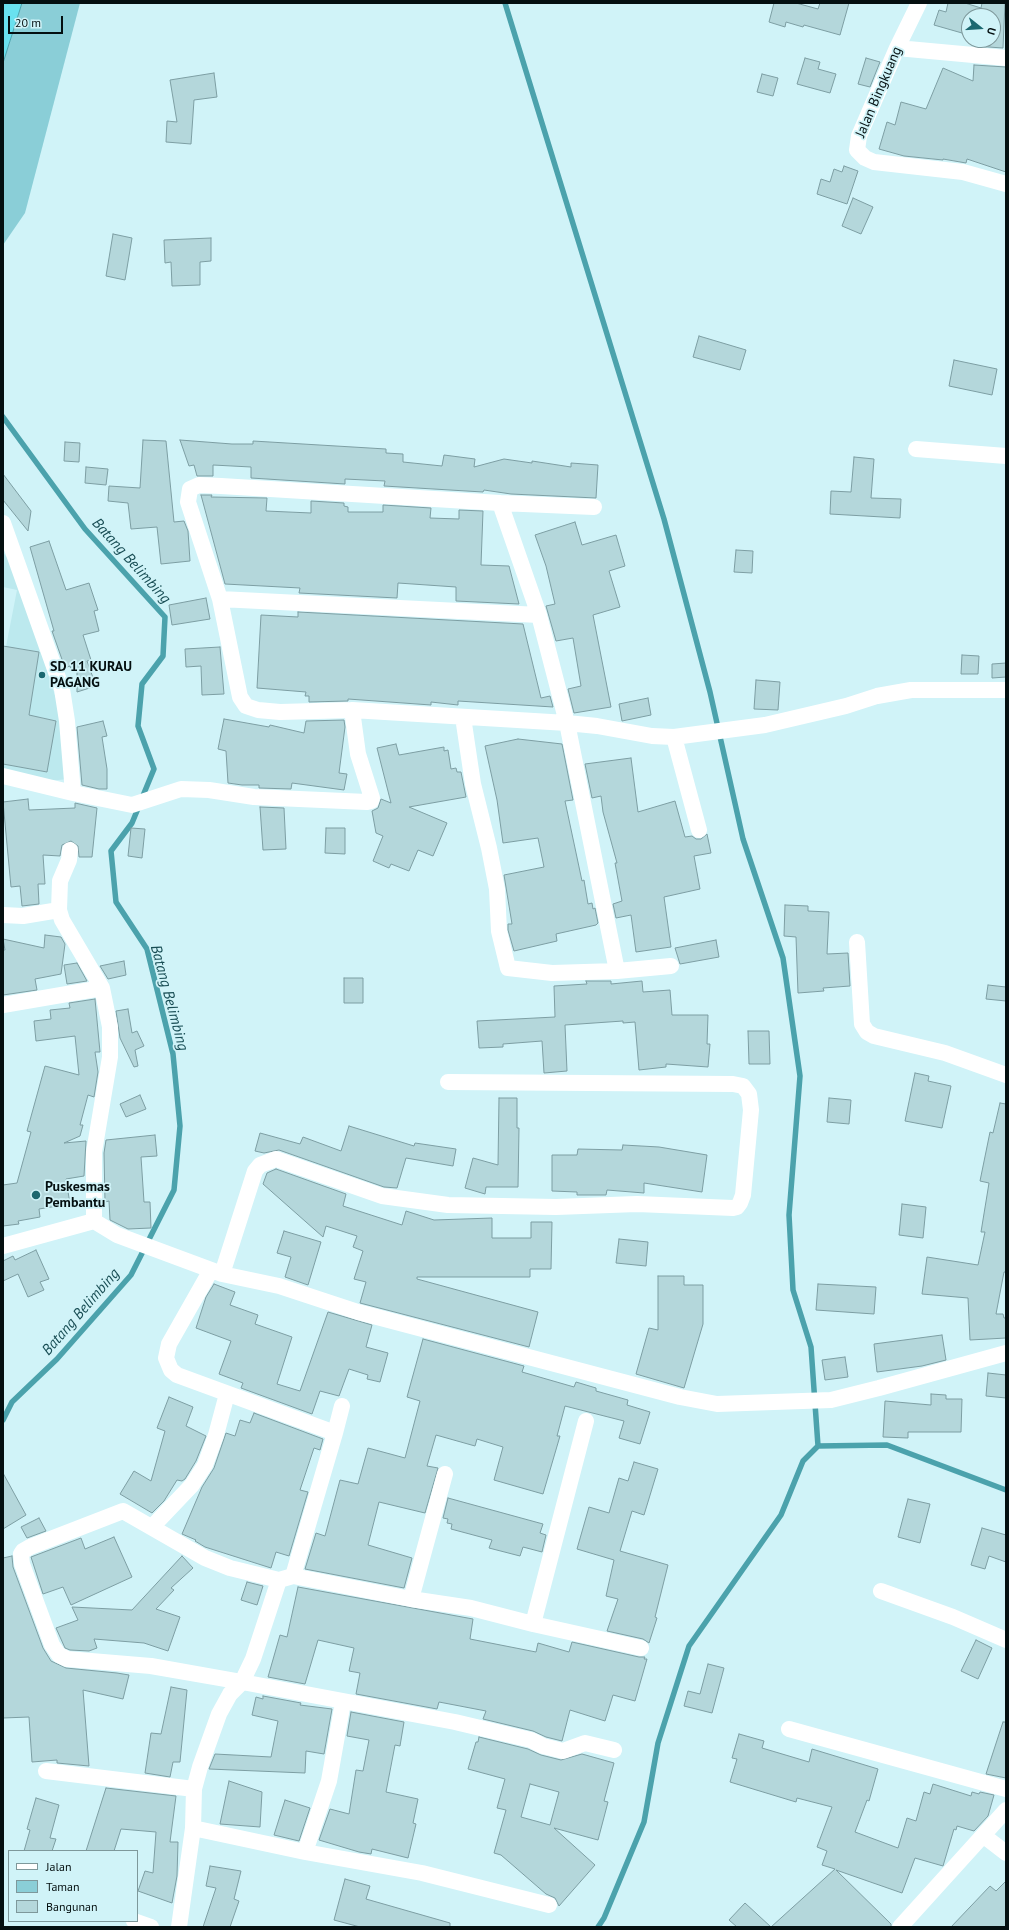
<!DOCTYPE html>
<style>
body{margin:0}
#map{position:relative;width:1009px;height:1930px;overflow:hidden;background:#d0f3f8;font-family:"PT Sans",sans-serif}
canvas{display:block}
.frame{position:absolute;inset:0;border:4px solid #040f10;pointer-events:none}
.legend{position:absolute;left:8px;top:1850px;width:130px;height:72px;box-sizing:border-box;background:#d0f3f8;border:1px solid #7e989b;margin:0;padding:5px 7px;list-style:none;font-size:12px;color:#040f10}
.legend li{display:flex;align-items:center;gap:8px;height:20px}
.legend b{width:20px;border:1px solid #7e989b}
.north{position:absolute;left:961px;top:8px;width:40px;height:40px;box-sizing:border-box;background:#d0f3f8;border:1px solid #7e989b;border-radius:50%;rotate:107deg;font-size:11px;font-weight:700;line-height:16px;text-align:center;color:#040f10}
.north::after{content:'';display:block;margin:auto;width:14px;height:18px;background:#1c6870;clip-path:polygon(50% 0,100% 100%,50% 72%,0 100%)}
.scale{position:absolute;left:8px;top:16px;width:55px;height:18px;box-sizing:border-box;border:2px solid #040f10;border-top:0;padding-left:5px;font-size:12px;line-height:14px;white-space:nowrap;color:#040f10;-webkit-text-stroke:3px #d0f3f8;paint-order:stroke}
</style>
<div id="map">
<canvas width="1009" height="1930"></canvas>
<div class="frame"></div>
<ul class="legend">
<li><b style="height:5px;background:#fff"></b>Jalan</li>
<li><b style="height:11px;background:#8aced7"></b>Taman</li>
<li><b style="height:11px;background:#b4d7db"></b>Bangunan</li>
</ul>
<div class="north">U</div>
<div class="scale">20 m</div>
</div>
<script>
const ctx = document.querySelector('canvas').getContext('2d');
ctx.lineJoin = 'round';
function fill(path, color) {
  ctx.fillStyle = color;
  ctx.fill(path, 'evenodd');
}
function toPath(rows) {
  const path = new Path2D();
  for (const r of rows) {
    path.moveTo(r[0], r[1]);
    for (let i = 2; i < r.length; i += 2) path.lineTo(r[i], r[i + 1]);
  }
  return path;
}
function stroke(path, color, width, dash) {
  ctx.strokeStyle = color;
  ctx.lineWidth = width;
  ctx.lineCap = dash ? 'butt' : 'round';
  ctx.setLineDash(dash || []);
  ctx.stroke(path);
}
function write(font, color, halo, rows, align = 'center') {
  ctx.font = font + ' "PT Sans",sans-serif';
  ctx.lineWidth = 3.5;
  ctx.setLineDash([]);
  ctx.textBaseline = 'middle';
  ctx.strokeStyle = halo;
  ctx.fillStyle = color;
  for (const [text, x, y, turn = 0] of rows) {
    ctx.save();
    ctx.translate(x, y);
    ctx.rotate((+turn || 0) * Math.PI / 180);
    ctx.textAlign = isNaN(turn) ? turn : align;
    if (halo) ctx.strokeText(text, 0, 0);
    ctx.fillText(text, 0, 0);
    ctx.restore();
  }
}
fill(toPath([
 [3,552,12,565,30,611,59,709,69,779,46,781,3,771,3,764,47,772,50,754,23,750,39,652,16,648,3,692,3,662,17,590,3,587],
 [39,717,56,721,50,749]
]), '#bce9ee');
fill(toPath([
 [22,3,80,3,25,213,3,245,3,63]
]), '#8aced7');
const water = toPath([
 [3,3,22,3,3,63,3,3]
]);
fill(water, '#69e1ef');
stroke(water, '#4ba2ac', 1);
stroke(toPath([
 [505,3,664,519,710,692,743,839,783,958,800,1076,789,1215,793,1290,811,1347,818,1446,803,1461,781,1515,689,1646,658,1743,644,1822,604,1918,598,1927],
 [3,417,85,529,165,617,163,656,142,684,138,726,154,769,142,798],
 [3,1420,12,1402,57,1359,131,1275,174,1190,180,1126,173,1054,147,949,116,902,111,851,132,823,139,806],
 [818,1446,887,1445,1006,1490]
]), '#4ba2ac', 5.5);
const building = toPath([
 [774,3,796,3,818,9,820,3,849,3,840,35,804,25,803,27,786,22,785,27,769,22,774,3],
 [948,3,965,3,981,8,982,3,1005,3,1003,48,974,46,974,40,993,40,993,16,969,16,969,35,934,25,939,10,946,12,948,3],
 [805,58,820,62,818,69,836,74,830,93,797,84,805,58],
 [866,58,880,62,870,87,858,84,866,58],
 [974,65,1006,67,1006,172,967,159,966,163,943,159,943,160,904,156,879,149,887,122,895,125,901,102,926,109,943,68,973,81,974,65],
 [214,73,217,97,194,100,191,144,166,142,167,121,177,122,170,80,214,73],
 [762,74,778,78,773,96,757,92,762,74],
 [844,166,858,171,847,204,817,194,821,179,830,182,834,169,842,172,844,166],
 [853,198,873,207,861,234,842,226,853,198],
 [113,234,132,238,125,280,106,276,113,234],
 [211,238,211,261,200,262,200,285,172,286,171,262,165,263,164,240,211,238],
 [699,336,746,350,740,370,693,357,699,336],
 [954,360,997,369,992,395,949,386,954,360],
 [143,440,166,441,174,522,184,521,188,531,190,561,161,564,157,527,131,529,128,503,108,501,109,486,140,488,143,440],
 [180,440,232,444,253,444,253,441,386,449,386,453,403,454,403,462,442,466,444,455,475,459,474,467,504,459,532,463,532,461,571,467,571,463,598,465,596,498,511,494,484,490,483,492,384,486,385,481,345,479,345,484,251,478,251,467,213,465,213,476,197,476,194,465,189,466,180,440],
 [65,442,80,443,79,462,64,461,65,442],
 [854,457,874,459,871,498,901,499,900,518,830,514,831,491,851,492,854,457],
 [86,467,108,469,106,485,85,483,86,467],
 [3,474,31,511,28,531,3,500,3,474],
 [201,495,212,495,211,497,267,498,266,511,311,513,311,501,344,503,344,506,348,507,348,512,383,512,383,505,431,508,430,518,459,519,459,510,483,511,481,565,509,566,519,604,456,601,456,587,398,583,397,598,299,593,300,588,225,584,201,495],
 [575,522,582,545,616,535,625,566,609,571,620,607,593,615,611,707,574,713,568,689,581,686,573,638,556,641,546,606,555,604,546,566,535,535,575,522],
 [49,541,66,590,89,583,98,610,94,611,99,631,83,635,91,660,87,661,96,686,77,692,77,670,71,670,70,666,65,668,52,631,54,631,30,547,49,541],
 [736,550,753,551,752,573,734,572,736,550],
 [206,598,210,619,172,625,169,605,206,598],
 [298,612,523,624,541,698,550,696,553,707,458,701,458,705,431,702,431,705,348,699,348,701,309,702,309,696,305,696,306,692,257,688,261,615,298,617,298,612],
 [3,646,39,652,29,715,56,721,47,772,3,764,3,646],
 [220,647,224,694,202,695,201,666,186,667,185,649,220,647],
 [962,655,979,656,978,674,961,674,962,655],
 [1006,663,1006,677,992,678,992,664,1006,663],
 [756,680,780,682,778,710,754,709,756,680],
 [648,698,651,715,622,721,619,704,648,698],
 [224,719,269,727,270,725,304,733,306,721,344,720,345,727,339,773,347,774,344,790,292,783,291,789,259,788,259,785,242,785,228,783,226,751,218,749,224,719],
 [103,721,107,736,102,737,107,769,107,789,99,789,82,785,77,727,103,721],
 [518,739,562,744,573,800,565,801,582,881,584,880,588,904,592,903,593,909,595,908,598,923,596,925,556,934,557,941,514,951,508,930,508,924,512,924,504,875,544,867,538,838,503,843,497,800,485,746,518,739],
 [396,744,399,755,444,747,444,751,448,750,451,769,456,768,457,772,461,772,466,797,409,807,447,823,433,856,418,850,409,871,391,864,389,868,373,861,383,836,376,833,372,811,378,808,381,799,391,803,377,748,396,744],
 [631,758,638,812,675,801,685,837,692,836,696,839,701,839,707,834,711,853,694,856,700,889,664,897,671,947,636,952,631,915,616,918,613,904,622,901,615,863,617,863,603,812,601,796,592,798,585,764,631,758],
 [28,799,29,810,75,808,75,803,97,808,92,857,79,857,78,846,71,841,62,845,60,856,43,855,45,884,38,884,39,904,22,906,20,886,11,887,3,802,28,799],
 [260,807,284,808,286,849,263,850,260,807],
 [131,828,145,829,142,858,128,856,131,828],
 [326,828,345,828,345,854,325,853,326,828],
 [785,905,808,906,808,911,829,912,827,954,848,953,850,986,823,988,824,991,798,993,796,937,784,936,785,905],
 [45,935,61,937,65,944,61,974,35,979,37,990,3,995,3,950,5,950,3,939,44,948,45,935],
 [716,940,719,957,680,964,675,948,716,940],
 [124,961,126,975,108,979,100,966,124,961],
 [77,963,87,981,67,984,64,965,77,963],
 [344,978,363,978,363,1003,344,1003,344,978],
 [586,981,611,981,611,984,642,981,643,992,670,990,672,1015,708,1015,707,1044,710,1044,708,1067,666,1064,666,1067,639,1070,635,1022,623,1023,623,1021,565,1025,567,1071,544,1073,542,1041,503,1044,503,1047,479,1048,477,1021,555,1017,554,986,587,984,586,981],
 [988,985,1006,987,1006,1001,986,999,988,985],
 [95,999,100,1052,95,1052,98,1072,94,1097,88,1095,80,1125,83,1125,80,1136,64,1143,86,1141,84,1176,66,1179,70,1204,39,1209,40,1217,18,1221,19,1224,3,1226,3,1185,17,1183,31,1132,27,1131,45,1066,79,1075,75,1036,36,1041,34,1021,51,1019,50,1010,70,1008,69,1003,95,999],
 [128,1009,132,1033,137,1031,144,1046,135,1050,138,1066,134,1067,120,1038,116,1011,128,1009],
 [748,1031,769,1031,770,1064,749,1064,748,1031],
 [915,1073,929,1076,928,1081,951,1086,942,1128,905,1121,915,1073],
 [140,1095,146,1109,126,1117,120,1104,140,1095],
 [499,1098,517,1098,517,1128,519,1128,518,1187,486,1187,485,1194,465,1188,473,1158,498,1165,499,1098],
 [829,1098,851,1100,849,1124,827,1122,829,1098],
 [1000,1103,1006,1104,1006,1272,1004,1272,996,1314,1003,1314,1004,1318,1006,1318,1006,1338,970,1340,968,1298,922,1294,927,1257,978,1265,985,1232,981,1232,989,1183,980,1181,990,1132,993,1133,1000,1103],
 [349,1126,414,1146,415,1143,456,1149,453,1166,406,1158,397,1188,384,1187,279,1150,264,1153,255,1151,260,1133,300,1144,303,1137,341,1151,349,1126],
 [155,1135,157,1156,141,1157,144,1202,150,1202,151,1228,128,1229,110,1220,109,1201,105,1202,104,1153,106,1140,155,1135],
 [623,1145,659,1147,707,1155,702,1192,644,1183,644,1193,607,1190,606,1195,577,1195,577,1192,552,1191,552,1155,577,1155,578,1149,622,1150,623,1145],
 [276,1169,346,1194,343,1206,402,1225,406,1211,434,1220,492,1218,492,1238,531,1238,531,1222,552,1222,551,1269,530,1269,530,1277,417,1277,417,1279,538,1312,529,1347,360,1303,366,1282,354,1279,363,1251,353,1247,357,1236,326,1226,323,1237,263,1184,267,1173,276,1169],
 [902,1204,926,1207,923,1238,899,1235,902,1204],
 [284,1231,321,1242,308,1285,285,1277,291,1257,277,1253,284,1231],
 [619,1239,648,1242,646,1266,616,1263,619,1239],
 [36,1250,49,1279,40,1282,44,1290,28,1297,18,1274,3,1281,3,1261,13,1256,15,1260,36,1250],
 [658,1276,684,1276,684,1285,703,1285,703,1324,684,1388,636,1374,649,1328,658,1330,658,1276],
 [214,1284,235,1292,230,1305,258,1315,255,1324,292,1337,277,1384,300,1391,328,1312,372,1325,366,1347,388,1353,380,1382,367,1379,368,1375,349,1369,339,1396,320,1391,312,1414,241,1388,243,1383,219,1374,231,1341,196,1328,206,1297,214,1284],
 [818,1284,876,1287,874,1314,816,1310,818,1284],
 [942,1335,946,1360,922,1366,877,1372,874,1344,942,1335],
 [423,1339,524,1366,522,1372,574,1387,576,1382,596,1388,596,1391,628,1400,627,1405,650,1412,640,1444,619,1438,624,1421,565,1406,557,1436,560,1436,543,1494,494,1480,503,1447,477,1439,475,1446,436,1435,427,1466,438,1468,425,1513,379,1502,368,1545,412,1558,404,1588,305,1569,316,1533,325,1536,340,1480,358,1484,368,1448,405,1458,420,1401,407,1397,423,1339],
 [845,1357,848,1377,825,1380,822,1360,845,1357],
 [988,1373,1006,1375,1006,1398,986,1396,988,1373],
 [931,1394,946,1395,946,1399,962,1399,961,1432,908,1432,908,1438,883,1437,885,1401,931,1405,931,1394],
 [169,1397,193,1407,186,1426,206,1436,196,1461,185,1479,182,1481,177,1480,164,1501,152,1513,120,1494,134,1471,151,1481,165,1431,157,1428,169,1397],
 [254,1413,323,1439,320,1450,314,1448,300,1490,308,1492,289,1556,276,1552,271,1568,205,1547,195,1541,196,1540,182,1534,202,1487,214,1468,226,1433,235,1436,240,1420,250,1423,254,1413],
 [634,1462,658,1469,644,1515,632,1511,620,1551,668,1565,655,1617,657,1618,649,1643,643,1639,607,1631,618,1599,606,1596,614,1560,577,1549,589,1507,609,1513,619,1478,628,1481,634,1462],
 [3,1473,26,1515,3,1529,3,1473],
 [448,1498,543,1524,540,1533,546,1535,542,1552,523,1547,520,1556,489,1548,492,1540,451,1529,452,1524,447,1523,448,1519,443,1518,448,1498],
 [908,1499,930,1504,920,1543,898,1537,908,1499],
 [39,1518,46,1531,27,1538,21,1527,39,1518],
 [982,1528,1006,1535,1006,1562,989,1556,985,1569,971,1565,982,1528],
 [114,1537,132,1577,71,1605,63,1587,43,1594,31,1557,81,1538,85,1549,114,1537],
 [12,1556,13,1567,43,1648,51,1661,66,1668,117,1673,129,1675,123,1699,83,1690,89,1766,57,1763,57,1760,32,1762,29,1717,3,1718,3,1558,12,1556],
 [182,1556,193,1568,171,1588,174,1590,156,1609,180,1617,168,1651,144,1643,94,1639,97,1648,89,1651,70,1650,65,1648,56,1628,78,1620,72,1607,132,1610,182,1556],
 [247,1582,263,1586,257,1605,241,1600,247,1582],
 [298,1587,473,1619,470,1639,536,1652,538,1643,569,1652,572,1642,639,1657,645,1657,644,1659,647,1659,635,1701,613,1695,605,1721,570,1710,562,1741,546,1737,533,1731,483,1719,486,1711,439,1702,437,1709,356,1694,360,1673,349,1671,354,1648,318,1640,305,1684,268,1677,280,1635,287,1637,298,1587],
 [976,1640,992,1648,978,1679,961,1671,976,1640],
 [708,1664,724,1668,712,1713,684,1706,688,1691,700,1694,708,1664],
 [171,1687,187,1690,180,1762,173,1762,170,1777,145,1773,151,1733,161,1734,171,1687],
 [263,1696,301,1703,300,1705,332,1709,324,1754,306,1751,305,1773,209,1769,215,1754,271,1757,278,1721,252,1715,256,1697,263,1699,263,1696],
 [351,1712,404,1722,400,1746,395,1745,386,1792,418,1799,413,1823,416,1824,408,1858,372,1849,371,1854,359,1852,319,1840,330,1809,349,1814,356,1770,363,1771,369,1740,347,1736,351,1712],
 [1003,1722,1006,1722,1006,1778,986,1774,1003,1722],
 [739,1734,764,1741,762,1748,809,1762,812,1749,878,1769,869,1801,867,1800,855,1832,898,1848,907,1818,916,1821,924,1792,930,1794,933,1784,971,1796,972,1792,979,1794,980,1792,994,1795,988,1816,974,1831,957,1826,956,1830,954,1829,943,1866,915,1858,902,1893,836,1870,891,1924,891,1927,737,1927,729,1920,745,1903,771,1927,835,1869,822,1865,827,1851,817,1847,832,1807,797,1798,796,1802,730,1782,737,1759,732,1758,739,1734],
 [479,1737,528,1749,541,1755,561,1760,582,1754,614,1763,604,1801,608,1802,598,1840,554,1828,595,1865,559,1906,555,1898,546,1894,501,1855,494,1853,506,1810,497,1808,505,1779,468,1769,476,1742,478,1742,479,1737],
 [530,1784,559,1792,550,1825,521,1817,530,1784],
 [229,1781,262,1792,260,1827,220,1824,229,1781],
 [106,1788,176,1796,170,1842,178,1842,177,1876,172,1903,138,1891,145,1871,153,1873,156,1832,121,1829,114,1851,86,1851,106,1788],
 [36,1798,59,1805,50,1838,56,1839,52,1851,24,1851,30,1830,27,1829,36,1798],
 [285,1800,310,1808,299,1841,274,1835,285,1800],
 [210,1866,241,1871,234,1899,239,1901,230,1927,203,1927,216,1888,206,1886,210,1866],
 [345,1879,370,1886,366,1899,450,1923,450,1927,360,1927,334,1920,345,1879],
 [1006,1881,1006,1927,951,1927,990,1886,996,1891,1006,1881]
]);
fill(building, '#b4d7db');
stroke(building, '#7d9ea3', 1);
stroke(toPath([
 [919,3,897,48,859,136,857,150,865,158,874,162,963,172,1006,184],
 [897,48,1006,58],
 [916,449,1006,456],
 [500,503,594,507],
 [3,523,62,689,67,721,73,793],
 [220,599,539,615],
 [463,717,473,784,489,848,497,889,499,931,508,968,552,973,617,971,671,966],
 [674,737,699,830],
 [3,776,73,793,132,805,181,789,209,790,254,797,367,802,371,801,372,798,358,754,352,710],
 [59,910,62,920,102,988,110,1027,110,1057,94,1152,94,1221],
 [3,915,23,916,59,910,60,881,69,860,70,850],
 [857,942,862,1024,867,1032,874,1036,945,1053,1006,1075],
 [617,971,567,723,539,615,500,503,221,486,199,485,190,489,188,502,220,599,240,697,246,706,258,710,280,712,352,710,567,723,597,726,652,736,674,737,765,725,846,706,877,696,911,690,1006,690],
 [3,1005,102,988],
 [3,1246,94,1221,117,1235,222,1274,279,1286,358,1312,680,1397,717,1404,831,1400,879,1388,1006,1353],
 [211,1270,169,1344,166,1358,171,1370,177,1375,335,1433,293,1576],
 [222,1274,255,1171,260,1165,276,1159,382,1196,448,1205,556,1207,637,1204,733,1208,737,1207,740,1203,743,1195,751,1110,749,1094,743,1086,733,1084,448,1082],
 [335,1433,342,1406],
 [153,1526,192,1485,205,1465,216,1435,227,1394],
 [881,1591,953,1617,1006,1640],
 [411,1599,445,1474],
 [533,1624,586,1421],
 [789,1729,1006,1789],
 [614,1750,585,1743,563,1751,543,1746,531,1740,455,1722,242,1682,151,1666,67,1659,59,1655,52,1645,22,1564,21,1554,23,1551,30,1547,123,1511,205,1558,230,1568,279,1580,293,1576,411,1599,471,1608,533,1624,641,1648],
 [46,1771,194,1789],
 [193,1828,305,1852,422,1873,549,1905],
 [984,1836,1006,1853],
 [305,1852,329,1781,343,1702],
 [134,1921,151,1927],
 [179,1927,193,1828,194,1789,200,1767,219,1714,230,1694,242,1682,253,1659,279,1580],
 [900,1927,1006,1810]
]), '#fff', 16);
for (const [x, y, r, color] of [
 [42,675,4,"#1c6870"],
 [36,1195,5,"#1c6870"]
]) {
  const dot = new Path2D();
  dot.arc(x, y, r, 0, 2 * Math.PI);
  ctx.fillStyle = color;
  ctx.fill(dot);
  stroke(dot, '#d0f3f8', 1.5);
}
write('14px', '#040f10', '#d0f3f8', [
 ["Jalan Bingkuang",879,92,-67]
]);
write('bold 14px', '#040f10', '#d0f3f8', [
 ["SD 11 KURAU",50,667],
 ["PAGANG",50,683],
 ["Puskesmas",45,1187],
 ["Pembantu",45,1203]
], 'left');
write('italic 15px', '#184d54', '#d0f3f8', [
 ["Batang Belimbing",131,561,48],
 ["Batang Belimbing",169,998,75],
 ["Batang Belimbing",81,1312,-49]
]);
</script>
